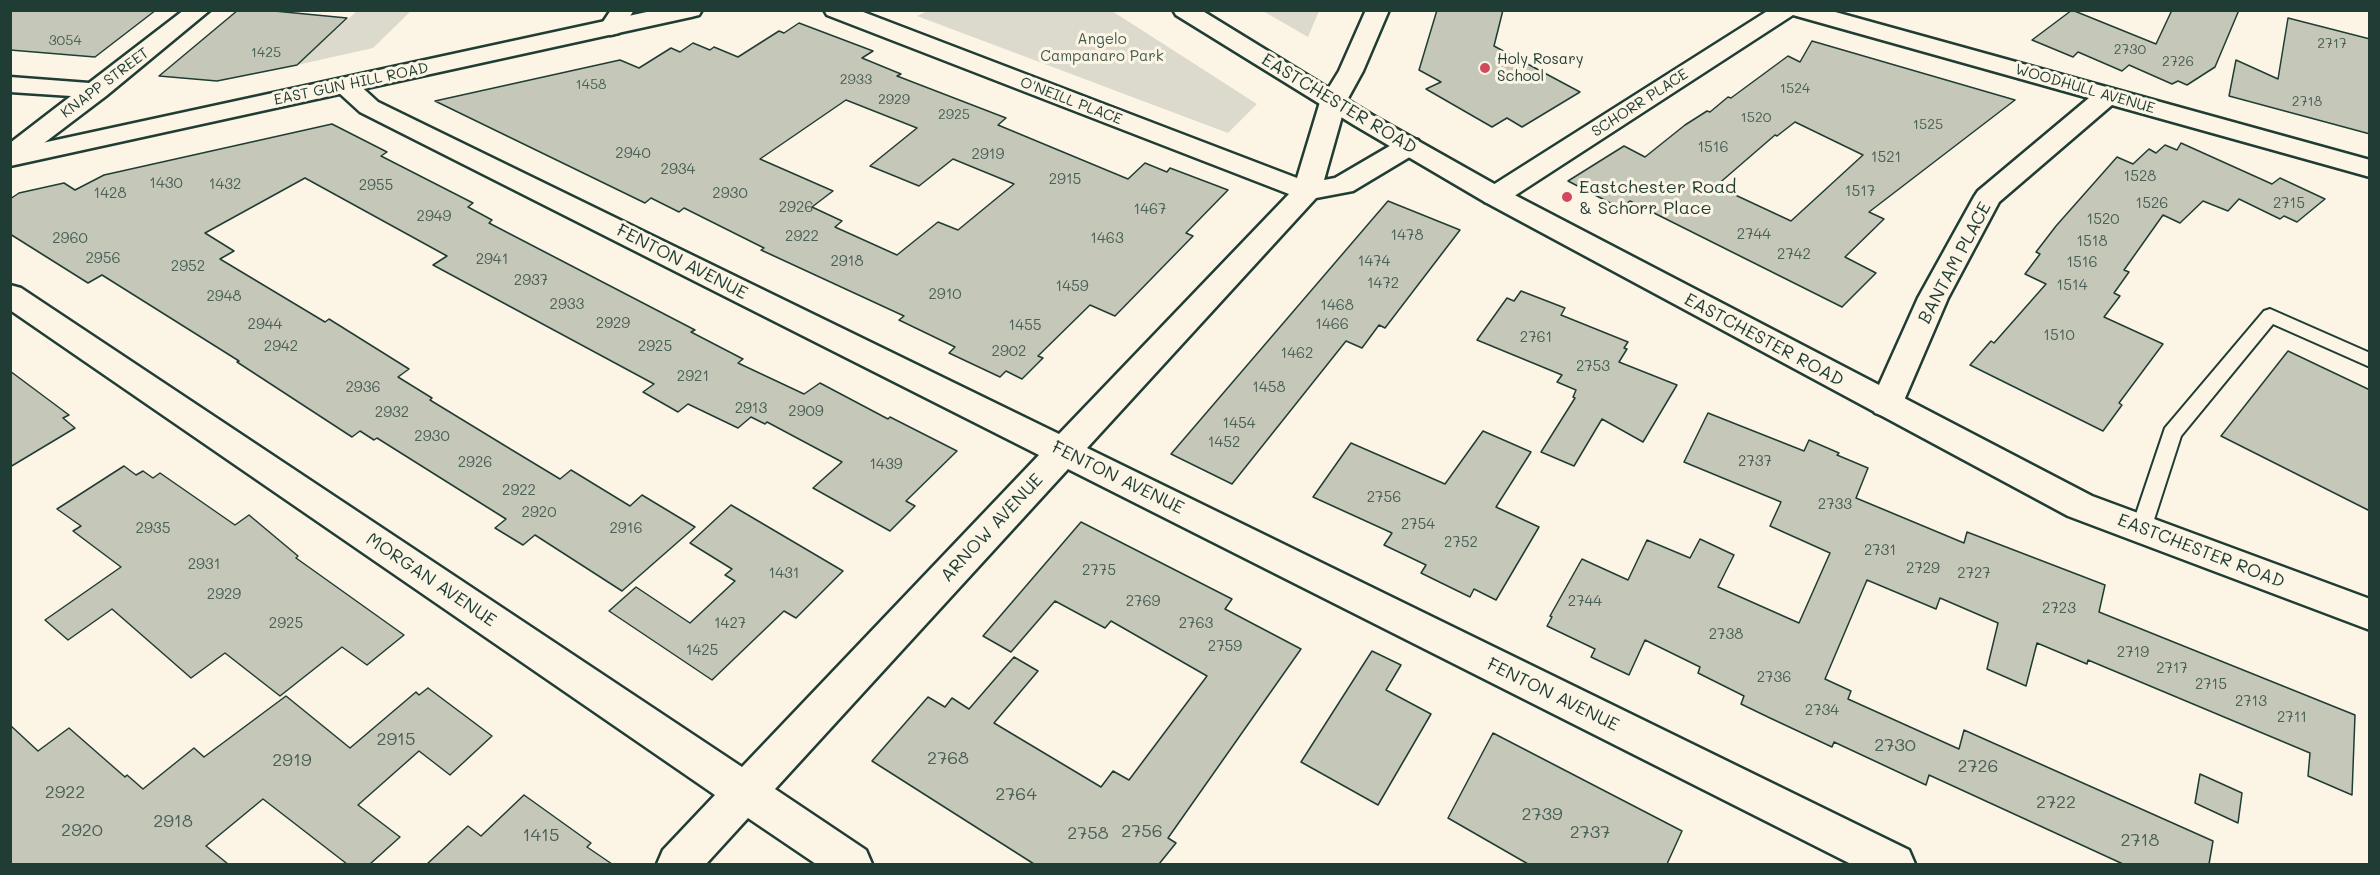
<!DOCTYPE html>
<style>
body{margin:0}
#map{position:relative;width:2380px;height:875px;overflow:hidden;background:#fcf5e5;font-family:Mali,sans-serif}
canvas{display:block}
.frame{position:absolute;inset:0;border:12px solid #1f3d34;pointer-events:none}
</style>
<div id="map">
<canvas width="2380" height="875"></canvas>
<div class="frame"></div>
</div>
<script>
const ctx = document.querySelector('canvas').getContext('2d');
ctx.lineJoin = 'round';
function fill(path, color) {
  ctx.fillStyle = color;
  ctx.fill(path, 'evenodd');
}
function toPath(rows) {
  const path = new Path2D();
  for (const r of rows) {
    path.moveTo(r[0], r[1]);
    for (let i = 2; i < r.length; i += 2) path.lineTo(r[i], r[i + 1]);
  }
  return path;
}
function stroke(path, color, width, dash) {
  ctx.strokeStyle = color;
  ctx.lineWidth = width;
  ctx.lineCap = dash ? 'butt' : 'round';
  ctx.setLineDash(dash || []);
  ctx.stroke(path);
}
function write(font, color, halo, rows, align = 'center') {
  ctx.font = font + ' Mali,sans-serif';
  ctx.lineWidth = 6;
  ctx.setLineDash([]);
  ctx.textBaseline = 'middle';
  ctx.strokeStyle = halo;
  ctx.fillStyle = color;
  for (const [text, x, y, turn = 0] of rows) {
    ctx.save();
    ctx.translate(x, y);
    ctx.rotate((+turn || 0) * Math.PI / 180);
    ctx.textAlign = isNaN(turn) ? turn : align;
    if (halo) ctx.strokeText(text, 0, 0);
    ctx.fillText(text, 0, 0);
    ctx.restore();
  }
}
fill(toPath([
 [930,10,1112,11,1257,104,1228,133,917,16],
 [357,11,411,11,373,48,297,65],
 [1263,11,1319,11,1308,37]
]), '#dcdacc');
const building = toPath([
 [10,10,156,10,95,57,10,50,10,10],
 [238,10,264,10,347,18,297,65,217,81,159,76,238,10],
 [1437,10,1503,10,1494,46,1580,92,1522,127,1507,118,1492,127,1426,89,1441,82,1419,70,1437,10],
 [2072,10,2156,44,2172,10,2239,10,2215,67,2187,85,2178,81,2172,84,2129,65,2122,71,2078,52,2073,57,2032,40,2072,10],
 [2288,18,2370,39,2370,134,2229,96,2236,60,2278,79,2288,18],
 [799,23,873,51,862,58,901,74,897,76,1006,118,998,125,1128,179,1145,163,1167,172,1170,168,1228,190,1186,233,1193,236,1115,316,1090,305,1038,356,1043,358,1022,379,1006,371,1000,377,949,353,955,347,899,320,904,316,761,250,764,248,684,208,679,212,651,198,645,203,435,101,620,60,639,68,671,48,680,52,693,43,710,50,714,47,738,57,779,31,784,33,799,23],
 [846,100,917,128,870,166,919,186,953,159,1014,184,958,230,938,222,897,255,835,227,842,221,812,207,833,191,760,159,846,100],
 [1812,41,2015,100,1869,212,1884,219,1845,257,1876,273,1842,307,1630,201,1620,208,1568,181,1624,146,1645,157,1685,125,1707,111,1710,112,1728,97,1731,98,1788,56,1800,62,1812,41],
 [1795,122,1863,155,1791,221,1716,186,1775,135,1777,136,1795,122],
 [332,124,387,152,381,156,473,203,468,207,492,220,489,223,695,330,691,332,743,359,738,363,804,394,820,383,888,419,890,417,957,451,906,501,915,506,890,531,813,488,842,462,767,422,765,424,751,417,738,428,688,404,678,412,643,392,654,384,433,265,447,256,305,178,205,233,234,251,220,259,325,322,329,319,409,369,398,377,432,398,430,400,512,450,560,479,571,470,630,506,642,495,695,527,622,591,535,535,523,545,495,528,506,519,377,438,374,440,360,431,352,437,237,362,239,361,102,275,88,283,10,234,10,199,19,193,64,183,75,190,104,175,332,124],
 [2181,143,2272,184,2280,178,2325,199,2297,222,2284,216,2280,219,2239,199,2228,211,2203,201,2180,223,2163,215,2124,270,2129,272,2114,293,2120,296,2104,317,2163,344,2119,403,2122,405,2103,431,1970,365,1991,341,1994,343,2046,284,2025,274,2040,254,2036,252,2056,226,2117,157,2133,164,2149,149,2156,153,2165,145,2177,150,2181,143],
 [1388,201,1460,230,1385,328,1379,325,1362,348,1346,341,1232,484,1171,454,1388,201],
 [1521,291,1565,308,1561,315,1628,342,1624,348,1627,349,1619,362,1677,385,1643,442,1602,419,1574,466,1541,452,1575,398,1573,397,1576,390,1557,382,1562,375,1477,340,1507,298,1514,301,1521,291],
 [2288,351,2370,390,2370,511,2221,436,2288,351],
 [10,371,69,415,63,418,75,428,10,467,10,371],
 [1708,413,1804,451,1809,440,1839,453,1837,455,1868,468,1856,498,1964,543,1967,532,2105,585,2099,612,2355,715,2352,795,2308,776,2310,753,2088,660,2087,664,2037,643,2026,686,1987,669,1998,623,1940,598,1936,609,1867,580,1825,679,1851,691,1848,699,1959,749,1964,730,2213,841,2209,864,2123,864,1929,775,1926,785,1834,742,1832,747,1770,718,1741,704,1744,696,1698,673,1700,667,1645,640,1629,675,1591,657,1595,649,1547,626,1552,617,1550,616,1582,559,1628,580,1647,540,1690,558,1700,539,1734,555,1718,587,1799,623,1830,553,1770,526,1781,502,1684,462,1708,413],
 [1483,431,1531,452,1496,507,1539,527,1496,600,1474,589,1470,597,1421,573,1426,565,1384,545,1392,533,1313,497,1351,443,1445,484,1483,431],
 [124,466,136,475,143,471,153,478,160,473,235,525,249,515,298,556,296,558,404,635,367,665,342,647,280,696,225,653,191,678,112,609,68,640,45,620,121,567,73,531,81,526,57,509,124,466],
 [731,505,843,571,796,618,784,611,712,680,609,611,636,587,690,623,735,581,725,575,732,569,690,543,731,505],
 [1081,522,1232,599,1225,609,1301,649,1168,838,1176,843,1159,864,1034,864,872,761,928,697,945,707,952,698,969,709,1014,657,1038,671,994,723,1101,787,1113,771,1129,780,1207,676,1111,621,1105,628,1055,601,1011,652,983,636,1081,522],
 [1372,651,1401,665,1386,690,1431,714,1378,805,1301,762,1372,651],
 [428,688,492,736,450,775,419,751,358,805,400,837,370,864,347,864,263,799,206,846,228,864,10,864,10,725,38,751,69,728,125,777,127,775,143,789,194,748,204,757,286,696,350,748,416,692,419,695,428,688],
 [1493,733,1682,831,1667,864,1528,864,1448,818,1493,733],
 [2200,774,2242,793,2238,823,2195,803,2200,774],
 [524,795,591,843,587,847,612,864,427,864,468,826,481,836,524,795]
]);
fill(building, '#c5c7b9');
stroke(building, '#1f3d34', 1.5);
const service = toPath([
 [2270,309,2370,353,2370,367,2273,324,2181,436,2151,529,2148,535,2141,537,2134,535,2131,529,2165,428,2264,311,2270,309]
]);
const minor = toPath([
 [184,10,210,10,106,96,19,162,10,164,10,143,71,96,10,92,10,77,89,83,184,10],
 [611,10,634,10,619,33,611,35,603,33,599,28,611,10],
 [824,10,858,10,1297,178,1320,102,1339,71,1366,10,1389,10,1363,71,1346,102,1324,180,1335,178,1400,140,1409,138,1418,140,1422,146,1418,152,1353,191,1316,198,1087,448,1909,850,1915,864,1851,864,1068,469,775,789,866,850,872,864,816,864,748,818,706,864,657,864,663,850,715,795,10,310,10,285,21,288,742,767,1039,455,360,112,337,91,333,86,337,81,346,78,355,81,378,102,1059,434,1289,194,827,15,824,10],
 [1769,10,1828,10,2117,90,2370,160,2370,177,2112,105,1999,202,1948,298,1902,405,1897,413,1886,417,1875,413,1870,405,1918,298,1974,197,1978,191,2089,98,1793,15,1505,202,1495,205,1485,202,1481,196,1485,190,1769,10]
]);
const secondary = toPath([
 [1173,10,1201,10,1372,115,1505,190,2092,496,2370,599,2370,630,2068,516,1485,202,1354,125,1176,15,1173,10]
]);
const primary = toPath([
 [656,10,702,10,699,15,691,17,10,166,10,150,656,10]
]);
stroke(service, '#1f3d34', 4);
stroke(minor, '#1f3d34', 5);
stroke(secondary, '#1f3d34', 5);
stroke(primary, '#1f3d34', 5);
fill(service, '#fcf5e5');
fill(minor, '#fcf5e5');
fill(secondary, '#fcf5e5');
fill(primary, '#fcf5e5');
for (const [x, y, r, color] of [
 [1485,68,6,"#d1495b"],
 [1567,197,6,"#d1495b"]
]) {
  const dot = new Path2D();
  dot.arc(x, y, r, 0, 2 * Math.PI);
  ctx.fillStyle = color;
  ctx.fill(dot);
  stroke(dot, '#fcf5e5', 2);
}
write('14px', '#486055', null, [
 ["3054",65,41],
 ["2717",2332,44],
 ["2730",2130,50],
 ["1425",266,53],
 ["2726",2178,62],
 ["2933",856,80],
 ["1458",591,85],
 ["1524",1795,89],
 ["2929",894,100],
 ["2718",2307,102],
 ["2925",954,115],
 ["1520",1756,118],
 ["1525",1928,125]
]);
write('15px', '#455c52', '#fcf5e5', [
 ["Angelo",1102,39],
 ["Campanaro Park",1102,56]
]);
write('15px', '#1f3d34', '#fcf5e5', [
 ["Holy Rosary",1497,59],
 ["School",1497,76]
], 'left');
write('15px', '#1f3d34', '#fcf5e5', [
 ["KNAPP STREET",105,83,-37],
 ["EAST GUN HILL ROAD",351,84,-12],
 ["WOODHULL AVENUE",2085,89,16],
 ["O'NEILL PLACE",1071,101,21],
 ["SCHORR PLACE",1640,103,-33]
]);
write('15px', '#486055', null, [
 ["1516",1713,147],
 ["2940",633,153],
 ["2919",988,154],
 ["1521",1886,157],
 ["2934",678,169],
 ["1528",2140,176],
 ["2915",1065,179],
 ["1430",166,183],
 ["1432",225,184],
 ["2955",376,185],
 ["1517",1860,191],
 ["1428",110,193],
 ["2930",730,193],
 ["1526",2152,203],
 ["2715",2289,203],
 ["2926",796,207],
 ["1467",1150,209],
 ["2949",434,216],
 ["1520",2103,219],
 ["2744",1754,234],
 ["1478",1407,235],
 ["2922",802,236],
 ["2960",70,238],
 ["1463",1107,238],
 ["1518",2092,241],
 ["2742",1794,254],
 ["2956",103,258],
 ["2941",492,259],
 ["2918",847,261],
 ["1474",1374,261],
 ["1516",2082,262],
 ["2952",188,266],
 ["2937",531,280],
 ["1472",1383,283],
 ["1514",2072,285],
 ["1459",1072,286],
 ["2910",945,294],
 ["2948",224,296],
 ["2933",567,304],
 ["1468",1337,305],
 ["2929",613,323],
 ["2944",265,324],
 ["1466",1332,324],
 ["1455",1025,325],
 ["1510",2059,335],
 ["2761",1536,337],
 ["2942",281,346],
 ["2925",655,346],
 ["2902",1009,351],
 ["1462",1297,353],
 ["2753",1593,366],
 ["2921",693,376],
 ["2936",363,387],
 ["1458",1269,387],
 ["2913",751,408],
 ["2909",806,411],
 ["2932",392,412],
 ["1454",1239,423],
 ["2930",432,436],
 ["1452",1224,442],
 ["2737",1755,461],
 ["2926",475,462],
 ["1439",886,464],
 ["2922",519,490],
 ["2756",1384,497],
 ["2733",1835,504],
 ["2920",539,512],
 ["2754",1418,524],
 ["2935",153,528],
 ["2916",626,528],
 ["2752",1461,542],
 ["2731",1880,550],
 ["2931",204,564],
 ["2729",1923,568],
 ["2775",1099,570],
 ["1431",784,573],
 ["2727",1974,573],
 ["2929",224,594],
 ["2769",1143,601],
 ["2744",1585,601],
 ["2723",2059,608],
 ["2925",286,623],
 ["1427",730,623],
 ["2763",1196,623],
 ["2738",1726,634],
 ["2759",1225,646],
 ["1425",702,650],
 ["2719",2133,652],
 ["2717",2172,668],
 ["2736",1774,677],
 ["2715",2211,684],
 ["2713",2251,701],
 ["2734",1822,710],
 ["2711",2292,717]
]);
write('18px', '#1f3d34', '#fcf5e5', [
 ["EASTCHESTER ROAD",1339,104,31],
 ["FENTON AVENUE",682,262,27],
 ["BANTAM PLACE",1955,263,-62],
 ["EASTCHESTER ROAD",1764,340,28],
 ["FENTON AVENUE",1118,478,26],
 ["ARNOW AVENUE",992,528,-47],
 ["EASTCHESTER ROAD",2201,551,21],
 ["MORGAN AVENUE",431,580,34],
 ["FENTON AVENUE",1553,695,26]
]);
write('18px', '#1f3d34', '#fcf5e5', [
 ["Eastchester Road",1579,187],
 ["& Schorr Place",1579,208]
], 'left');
write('18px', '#486055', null, [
 ["2915",396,739],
 ["2730",1895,745],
 ["2768",948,758],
 ["2919",292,760],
 ["2726",1978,766],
 ["2922",65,792],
 ["2764",1016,794],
 ["2722",2056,802],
 ["2739",1542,814],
 ["2918",173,821],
 ["2920",82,830],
 ["2756",1142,831],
 ["2737",1590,832],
 ["2758",1088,833],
 ["1415",541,835],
 ["2718",2140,840]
]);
</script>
